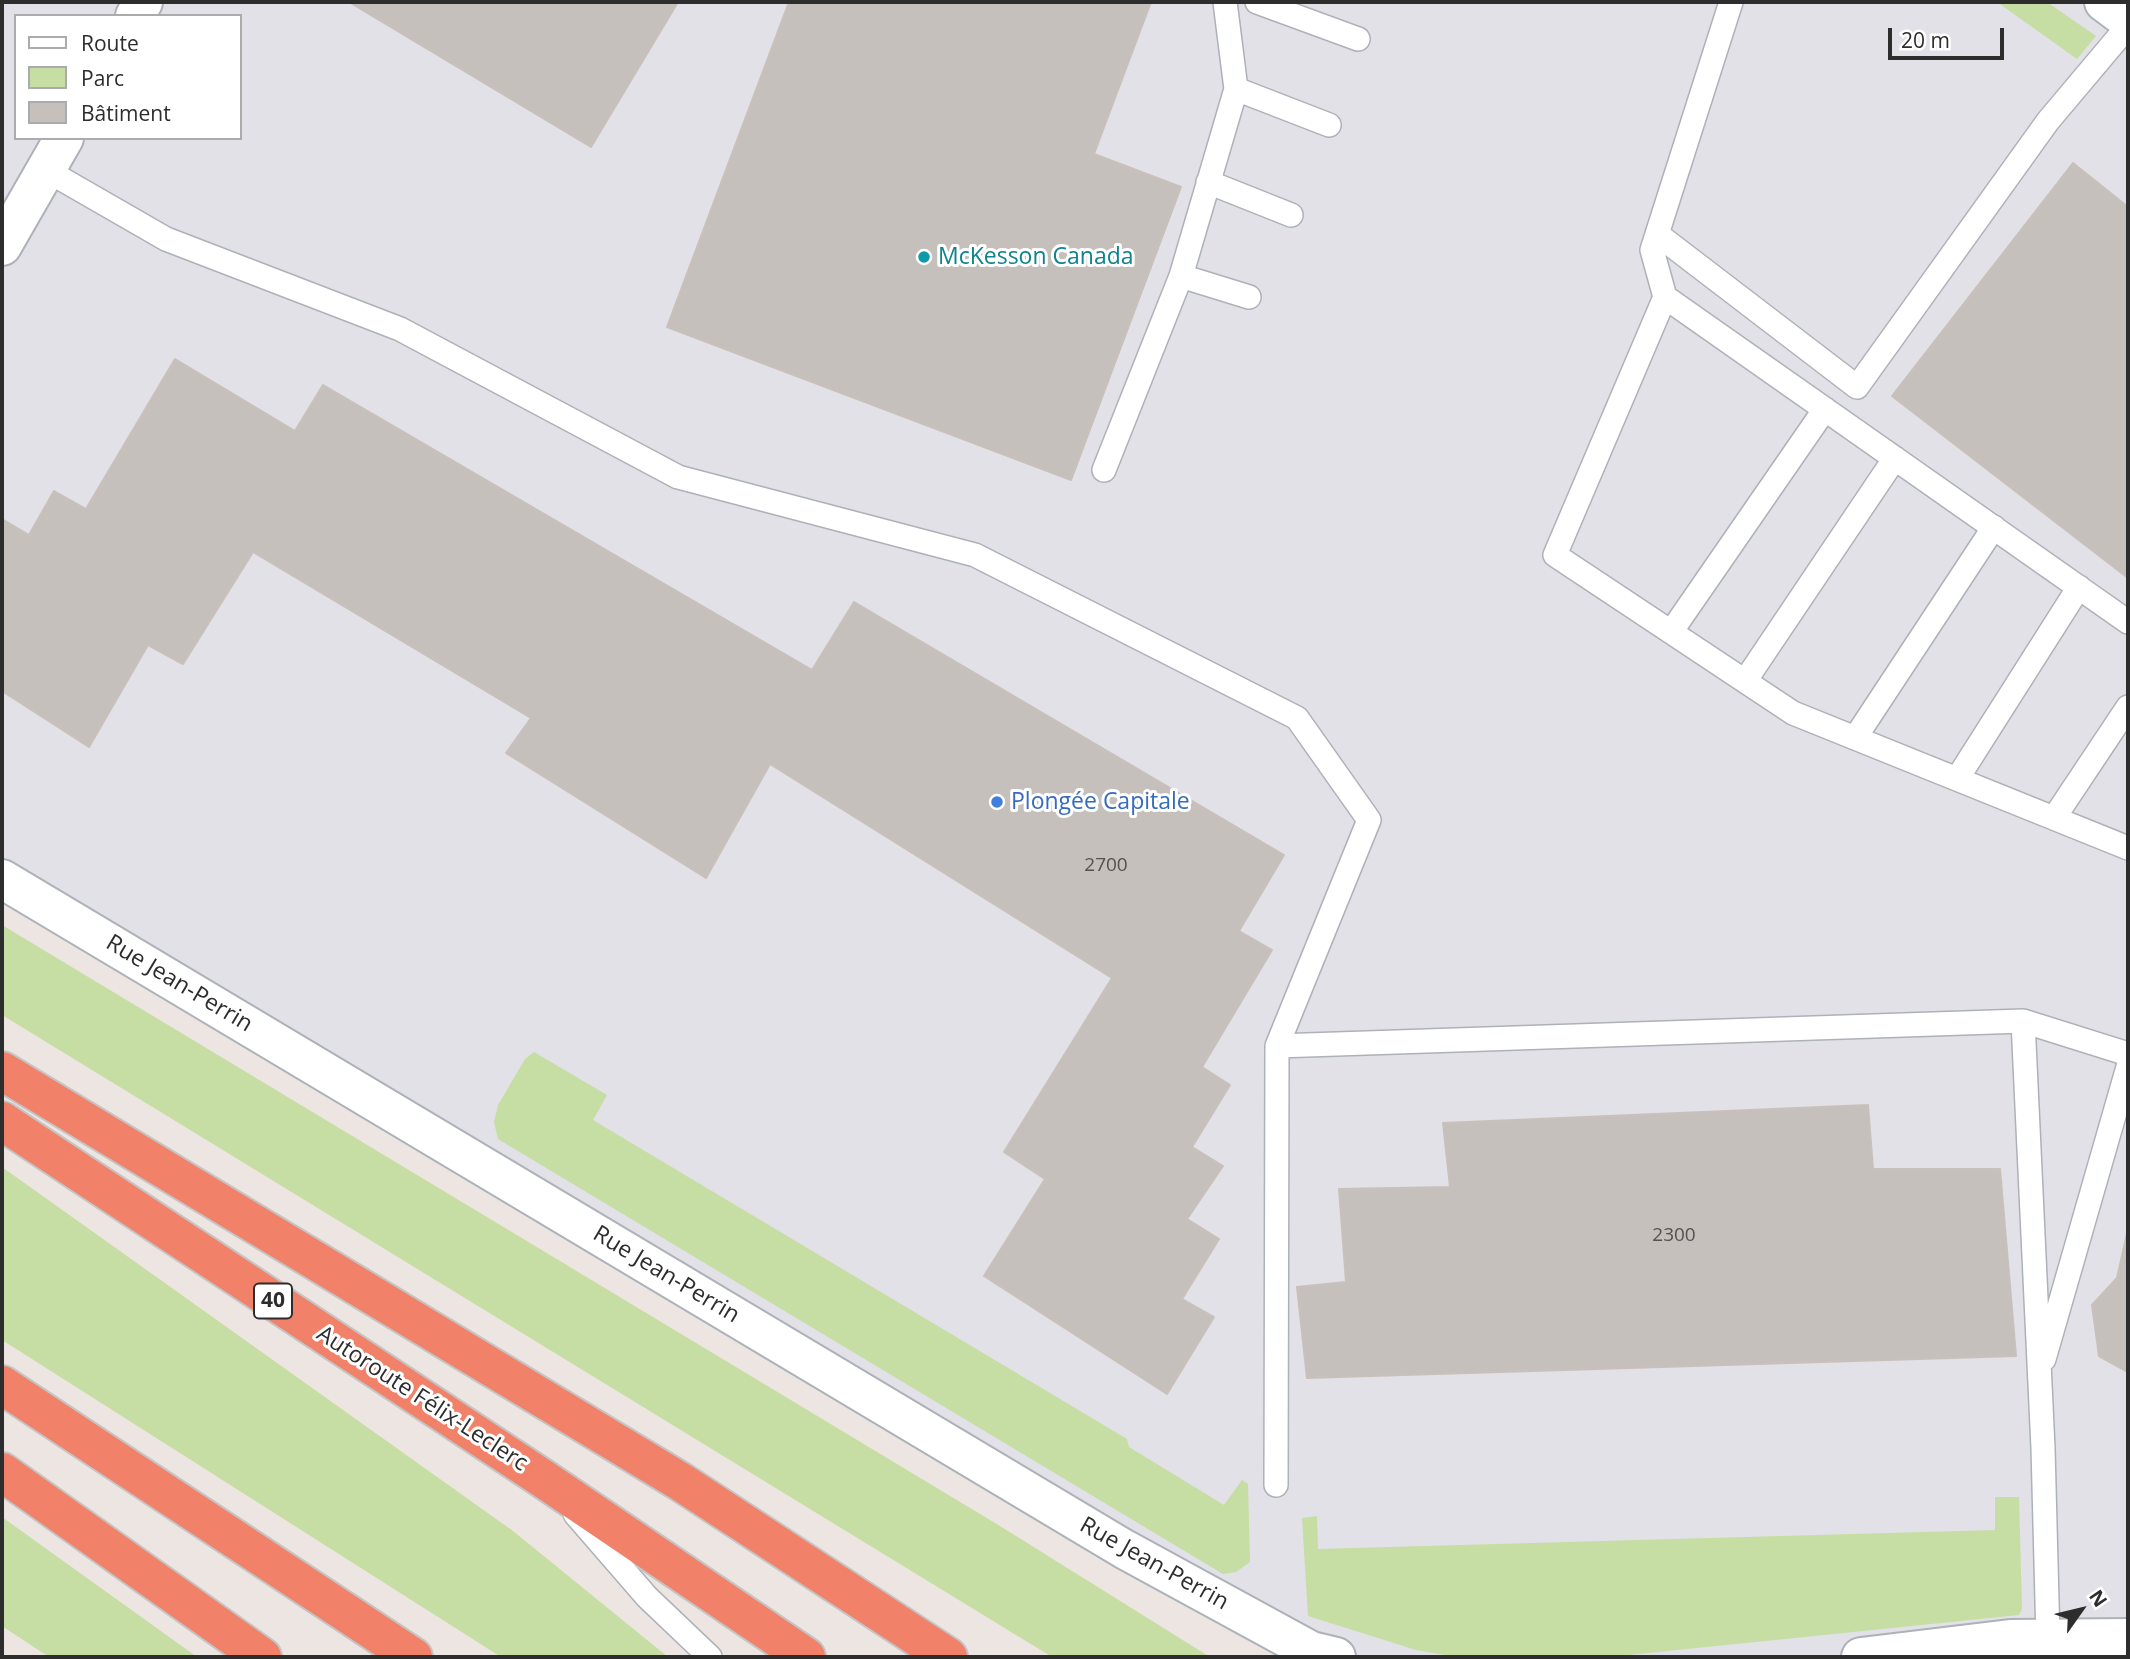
<!DOCTYPE html>
<meta charset="utf-8">
<style>
body{margin:0}
#map{position:relative;width:2130px;height:1659px;overflow:hidden;background:#ede5e1;font-family:"Open Sans",sans-serif}
canvas{display:block}
.frame{position:absolute;inset:0;border:4px solid #2d2d2d;pointer-events:none}
.legend{position:absolute;left:14px;top:14px;width:228px;height:126px;box-sizing:border-box;background:#fff;border:2px solid #ababab;margin:0;padding:9px 12px;list-style:none;font-size:21px;color:#2d2d2d}
.legend li{display:flex;align-items:center;gap:14px;height:35px}
.legend b{width:35px;border:2px solid #ababab}
.north{position:absolute;left:2046px;top:1575px;width:70px;height:70px;-webkit-text-stroke:5px #fff;paint-order:stroke;rotate:56deg;font-size:19px;font-weight:700;line-height:28px;text-align:center;color:#2d2d2d}
.north::after{content:'';display:block;margin:auto;width:24px;height:32px;background:#2d2d2d;clip-path:polygon(50% 0,100% 100%,50% 72%,0 100%)}
.scale{position:absolute;left:1888px;top:28px;width:116px;height:32px;box-sizing:border-box;border:4px solid #2d2d2d;border-top:0;padding-left:9px;font-size:21px;line-height:24px;white-space:nowrap;color:#2d2d2d;-webkit-text-stroke:5px #fff;paint-order:stroke}
</style>
<div id="map">
<canvas width="2130" height="1659"></canvas>
<div class="frame"></div>
<ul class="legend">
<li><b style="height:9px;background:#fff"></b>Route</li>
<li><b style="height:19px;background:#c6dea3"></b>Parc</li>
<li><b style="height:19px;background:#c6c0bc"></b>Bâtiment</li>
</ul>
<div class="north">N</div>
<div class="scale">20 m</div>
</div>
<script>
const ctx = document.querySelector('canvas').getContext('2d');
ctx.lineJoin = 'round';
function fill(path, color) {
  ctx.fillStyle = color;
  ctx.fill(path, 'evenodd');
}
function toPath(rows) {
  const path = new Path2D();
  for (const r of rows) {
    path.moveTo(r[0], r[1]);
    for (let i = 2; i < r.length; i += 2) path.lineTo(r[i], r[i + 1]);
  }
  return path;
}
function stroke(path, color, width, dash) {
  ctx.strokeStyle = color;
  ctx.lineWidth = width;
  ctx.lineCap = dash ? 'butt' : 'round';
  ctx.setLineDash(dash || []);
  ctx.stroke(path);
}
function write(font, color, halo, rows, align = 'center') {
  ctx.font = font + ' "Open Sans",sans-serif';
  ctx.lineWidth = 6;
  ctx.setLineDash([]);
  ctx.textBaseline = 'middle';
  ctx.strokeStyle = halo;
  ctx.fillStyle = color;
  for (const [text, x, y, turn = 0] of rows) {
    ctx.save();
    ctx.translate(x, y);
    ctx.rotate((+turn || 0) * Math.PI / 180);
    ctx.textAlign = isNaN(turn) ? turn : align;
    if (halo) ctx.strokeText(text, 0, 0);
    ctx.fillText(text, 0, 0);
    ctx.restore();
  }
}
fill(toPath([
 [2,2,2128,2,2128,1638,1861,1657,1336,1657,2,879],
 [16,16,240,16,240,138,16,138]
]), '#e1e1e7');
fill(toPath([
 [1997,2,2047,2,2096,36,2077,59],
 [2,925,1000,1526,1210,1657,1052,1657,2,1015],
 [534,1052,607,1095,593,1120,1127,1439,1129,1447,1224,1505,1242,1480,1248,1484,1250,1562,1236,1572,1223,1574,498,1139,494,1122,498,1105,525,1059],
 [2,1167,513,1531,668,1657,501,1657,2,1340],
 [1995,1497,2019,1497,2022,1609,2019,1615,1609,1657,1456,1657,1416,1650,1308,1616,1302,1518,1317,1516,1318,1549,1995,1530],
 [2,1517,197,1657,49,1657,2,1626]
]), '#c6dea3');
const building = toPath([
 [349,2,678,2,591,147,349,2],
 [789,2,1151,2,1094,154,1181,187,1071,480,667,327,789,2],
 [2073,163,2128,207,2128,578,1892,396,2073,163],
 [175,359,295,431,323,385,812,670,854,602,1284,855,1239,931,1272,950,1202,1067,1230,1085,1192,1147,1223,1166,1187,1219,1219,1239,1182,1299,1214,1317,1167,1394,984,1276,1045,1179,1004,1152,1112,978,770,764,706,878,506,753,531,718,253,552,183,664,148,645,89,747,2,691,2,519,29,535,54,491,86,509,175,359],
 [1868,1105,1873,1169,2000,1169,2016,1356,1307,1378,1297,1287,1346,1282,1339,1189,1450,1187,1443,1123,1868,1105],
 [2128,1229,2128,1372,2099,1356,2092,1305,2117,1278,2128,1229]
]);
fill(building, '#c6c0bc');
stroke(building, '#c9c0bb', 2);
const lane = toPath([
 [1225,2,1236,89,1181,276,1249,297],
 [1257,2,1358,39],
 [1236,89,1329,125],
 [46,170,166,239,400,329,678,477,975,555,1297,718,1369,820,1277,1046],
 [1208,182,1291,215],
 [1657,234,1857,387,2048,121,2128,26],
 [1665,297,1652,250,1731,2],
 [1104,470,1181,276],
 [2128,622,1665,297,1555,555,1793,713,2128,848],
 [1671,632,1825,409],
 [1745,681,1895,458],
 [1855,738,1994,527],
 [1957,779,2079,587],
 [2054,818,2128,707],
 [2023,1021,2128,1054],
 [2044,1359,2128,1067],
 [1276,1485,1277,1046,2023,1021,2043,1448,2048,1639],
 [575,1514,647,1597,710,1657]
]);
const street = toPath([
 [2104,2,2128,20],
 [135,16,143,2],
 [2,246,64,138]
]);
const secondary = toPath([
 [2,879,1124,1549,1311,1651,1336,1657],
 [1861,1657,2010,1639,2128,1638]
]);
const highway = toPath([
 [2,1071,681,1482,948,1657],
 [2,1121,545,1480,806,1657],
 [2,1385,413,1657],
 [2,1472,262,1657]
]);
stroke(lane, '#adb2b8', 26);
stroke(street, '#adb2b8', 42);
stroke(secondary, '#adb2b8', 42);
stroke(highway, '#c4c4c4', 42);
stroke(lane, '#fff', 23);
stroke(street, '#fff', 38);
stroke(secondary, '#fff', 38);
stroke(highway, '#f18169', 38);
for (const [x, y, r, color] of [
 [924,257,7,"#0f9aa8"],
 [997,802,7,"#3f7fe0"]
]) {
  const dot = new Path2D();
  dot.arc(x, y, r, 0, 2 * Math.PI);
  ctx.fillStyle = color;
  ctx.fill(dot);
  stroke(dot, '#fff', 2.5);
}
write('19px', '#535251', null, [
 ["2700",1106,866],
 ["2300",1674,1236]
]);
for (const [x, y, w] of [
 [273,1301,38]
]) {
  const box = new Path2D();
  box.roundRect(x - w / 2, y - 17.5, w, 35, 5);
  ctx.fillStyle = '#fff';
  ctx.fill(box);
  stroke(box, '#2d2d2d', 2);
}
write('bold 21px', '#2d2d2d', null, [
 ["40",273,1301]
]);
write('23px', '#0d838f', '#fff', [
 ["McKesson Canada",938,257]
], 'left');
write('23px', '#366cbe', '#fff', [
 ["Plongée Capitale",1011,802]
], 'left');
write('23px', '#2d2d2d', '#fff', [
 ["Rue Jean-Perrin",179,984,31],
 ["Rue Jean-Perrin",666,1275,31],
 ["Autoroute Félix-Leclerc",422,1399,33],
 ["Rue Jean-Perrin",1154,1564,29]
]);
</script>
